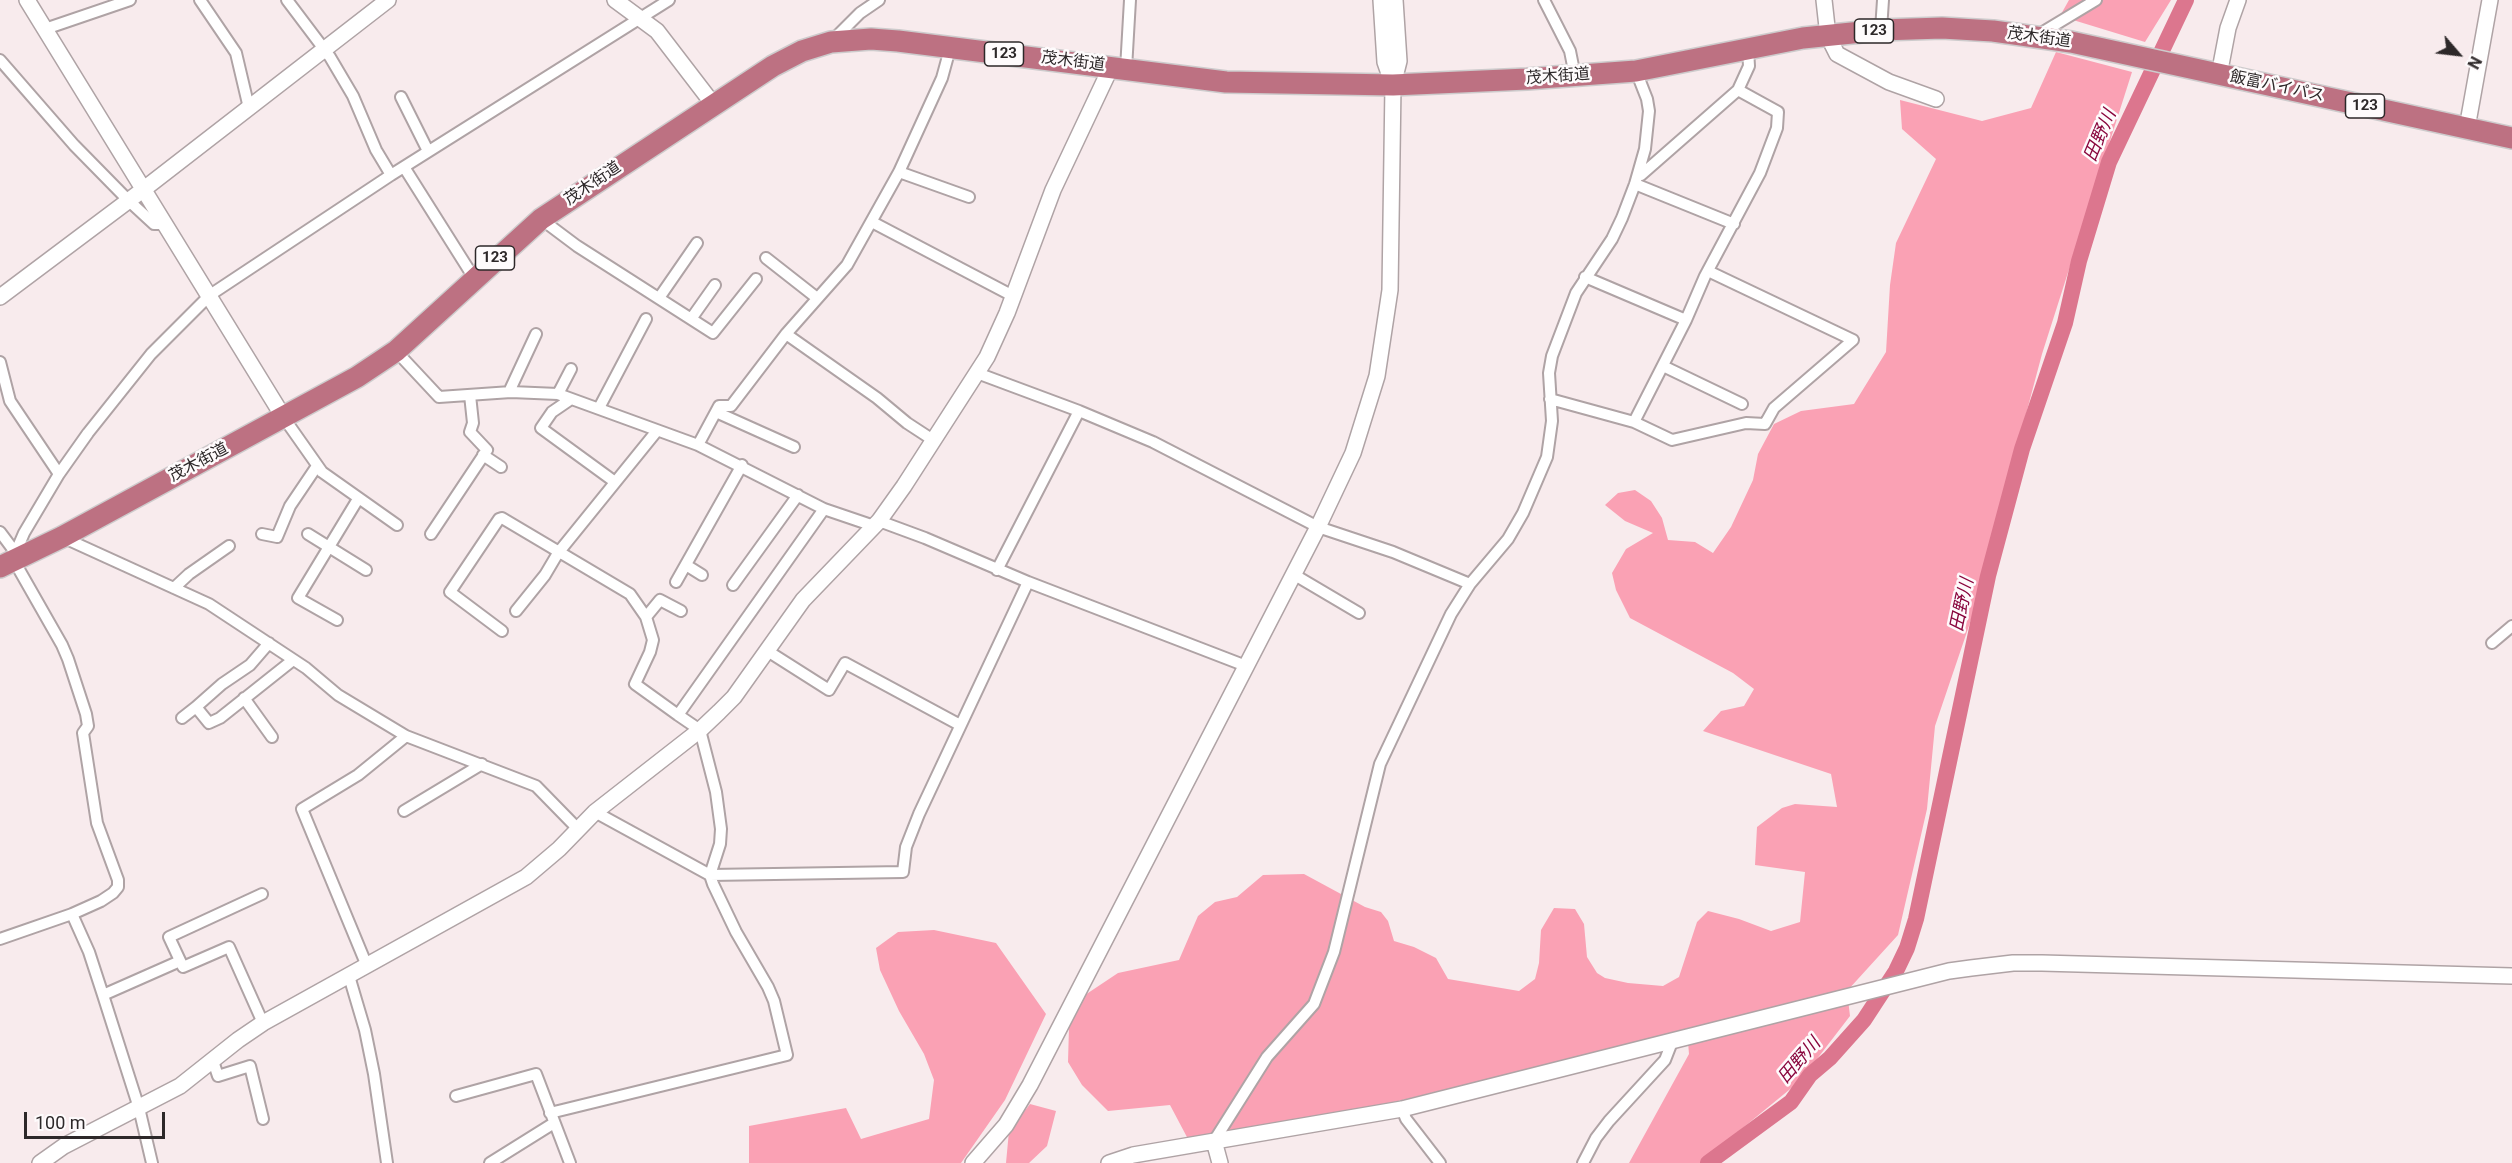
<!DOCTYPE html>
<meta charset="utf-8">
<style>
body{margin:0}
#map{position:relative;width:2512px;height:1163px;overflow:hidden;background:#f8ebed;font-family:Roboto,sans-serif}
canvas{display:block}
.north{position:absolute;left:2428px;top:24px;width:60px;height:60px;-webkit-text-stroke:4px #fefbfc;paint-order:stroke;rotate:118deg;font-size:16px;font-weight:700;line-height:24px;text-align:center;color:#2d2829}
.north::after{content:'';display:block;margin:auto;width:21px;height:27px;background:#2d2829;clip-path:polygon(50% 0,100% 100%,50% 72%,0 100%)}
.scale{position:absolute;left:24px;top:1112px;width:141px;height:27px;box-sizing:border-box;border:3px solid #2d2829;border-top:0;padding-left:8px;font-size:18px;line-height:21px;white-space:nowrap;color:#2d2829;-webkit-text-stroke:4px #fefbfc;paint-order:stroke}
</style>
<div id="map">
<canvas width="2512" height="1163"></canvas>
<div class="north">N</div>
<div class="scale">100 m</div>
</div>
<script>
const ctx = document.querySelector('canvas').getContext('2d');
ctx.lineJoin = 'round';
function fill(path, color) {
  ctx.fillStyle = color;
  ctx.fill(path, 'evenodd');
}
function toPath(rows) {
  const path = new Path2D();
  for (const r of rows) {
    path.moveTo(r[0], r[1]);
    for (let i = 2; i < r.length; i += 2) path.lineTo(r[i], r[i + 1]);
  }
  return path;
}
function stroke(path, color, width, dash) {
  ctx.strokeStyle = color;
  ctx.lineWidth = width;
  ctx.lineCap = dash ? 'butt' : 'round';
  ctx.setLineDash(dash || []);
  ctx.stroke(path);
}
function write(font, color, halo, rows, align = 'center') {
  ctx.font = font + ' Roboto,"Noto Sans JP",sans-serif';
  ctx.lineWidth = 5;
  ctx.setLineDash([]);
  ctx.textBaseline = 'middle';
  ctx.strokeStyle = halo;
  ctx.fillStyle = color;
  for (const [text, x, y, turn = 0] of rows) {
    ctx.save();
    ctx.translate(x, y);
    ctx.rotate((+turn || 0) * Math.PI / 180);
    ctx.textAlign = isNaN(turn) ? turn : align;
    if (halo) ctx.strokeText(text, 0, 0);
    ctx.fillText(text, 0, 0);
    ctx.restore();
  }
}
fill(toPath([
 [2069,0,2171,0,2145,42,2060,16],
 [2056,52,2132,72,2042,354,1972,617,1935,726,1927,809,1898,935,1847,991,1850,1016,1800,1081,1700,1163,1629,1163,1689,1054,1687,1030,1378,1106,1188,1139,1170,1105,1108,1111,1082,1085,1068,1062,1069,1027,1085,995,1118,973,1179,960,1198,916,1215,902,1237,897,1263,875,1304,874,1365,907,1381,912,1388,921,1394,941,1414,947,1436,958,1448,979,1519,991,1535,979,1539,963,1541,930,1554,908,1575,909,1584,924,1587,957,1597,973,1605,978,1628,983,1663,986,1679,977,1697,922,1708,911,1739,919,1771,931,1800,922,1805,872,1755,865,1757,827,1782,808,1795,804,1837,807,1831,774,1703,731,1721,711,1744,706,1754,689,1733,673,1630,618,1616,590,1612,573,1626,549,1653,533,1625,521,1605,505,1618,493,1635,490,1651,501,1662,518,1668,540,1695,542,1713,553,1731,527,1753,480,1758,454,1774,424,1801,411,1854,404,1886,352,1890,285,1896,243,1936,159,1902,129,1900,100,1982,121,2031,108],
 [934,930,996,943,1046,1014,1005,1100,961,1163,749,1163,749,1126,846,1108,861,1139,929,1119,934,1080,924,1054,899,1011,880,970,876,948,898,932],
 [1030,1104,1056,1111,1047,1146,1029,1163,1006,1163,1009,1131]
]), '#faa1b4');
stroke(toPath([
 [1708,1163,1791,1102,1810,1075,1830,1058,1864,1020,1896,971,1907,948,1916,919,1988,576,2022,449,2065,323,2079,261,2109,162,2186,0]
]), '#dc768e', 16);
const street = toPath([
 [200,0,236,53,249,108],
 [287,0,330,57,353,96,376,150,391,175],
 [1544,0,1570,51,1575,76],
 [45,29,130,0],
 [1881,30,1883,0],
 [2038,35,2096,0],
 [833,40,860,13,879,0],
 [0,60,74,145,128,200,154,224,166,224],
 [1126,69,1130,0],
 [401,97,428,151],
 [404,167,474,278],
 [899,172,969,197],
 [1638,174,1641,175,1738,90,1749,66,1748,49],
 [1635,184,1734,224],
 [541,219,577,246,713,333,756,279],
 [872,222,1013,296],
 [766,258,817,298],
 [1585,277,1686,320],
 [659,298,697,243],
 [691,319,715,285],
 [786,334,877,398,907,423,933,440],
 [396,351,439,397,511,392,558,394,698,445,824,509,874,526],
 [0,362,10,401,59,474],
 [1663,366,1742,404],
 [977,373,1079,411,1153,442,1318,527,1393,552,1470,584],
 [509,392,536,334],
 [558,394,571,369],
 [571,399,552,412,541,428,615,482],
 [1550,399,1634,422,1686,320,1705,276,1760,173,1777,128,1778,112,1738,90],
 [599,408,646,319],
 [716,412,794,447],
 [284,418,322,472,397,525],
 [1634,422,1672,440,1746,423,1765,424,1774,408,1853,340,1708,271],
 [698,445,719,406,731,406,786,334,847,265,899,172,942,78,951,45],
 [483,455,501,467],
 [879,521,925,538,1028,582,1246,666],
 [0,532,12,548,17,566,62,645,68,659,86,714,88,726,83,733,97,823,118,880,118,887,113,893,101,901,72,914,0,939],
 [262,534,277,537,290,506,317,466],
 [308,534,366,570],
 [431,534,487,450,470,432,473,423,470,395],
 [62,537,209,604,306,668,338,695,406,736,536,786,578,829],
 [16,559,18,547,24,533,59,474,88,433,151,354,210,295,391,175,669,0],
 [686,565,702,575],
 [997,570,1079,411],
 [1293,574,1359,613],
 [676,582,742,465],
 [733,585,798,495],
 [174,588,189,574,229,546],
 [516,611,545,575,558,553,656,432],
 [646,617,660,600,681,611],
 [337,620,298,598,358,499],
 [502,631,450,592,499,519,502,518,630,594,646,617,653,640,650,652,635,684,678,715],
 [269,643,250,665,222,684,196,707,209,723,220,718,293,660],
 [2492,643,2512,626],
 [766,650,829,690,845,663,960,725],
 [244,698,272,737],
 [182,718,196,707],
 [404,811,482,764],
 [595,812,710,875,903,872,906,847,919,814,1028,582],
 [262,894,169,937,183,967,229,947,263,1023],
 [72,914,89,952,103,995,139,1108,152,1163],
 [367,966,302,809,358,775,406,736],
 [349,976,365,1030,374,1074,387,1163],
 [103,995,180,961],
 [213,1061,218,1076,250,1066,263,1119],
 [456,1096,536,1074,570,1163],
 [1402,1109,1406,1119,1440,1163],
 [550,1113,787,1055,774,1001,768,987,736,932,713,884,710,875,720,844,721,829,716,792,700,730,678,715,824,509],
 [1214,1141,1267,1057,1314,1004,1334,952,1380,764,1451,614,1470,584,1508,539,1523,513,1547,457,1552,421,1549,373,1552,356,1576,293,1612,239,1622,218,1635,184,1645,149,1649,111,1647,99,1636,71],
 [490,1163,554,1123],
 [1583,1163,1596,1138,1609,1121,1665,1060,1672,1042]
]);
const secondary = toPath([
 [27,0,284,418],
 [615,0,657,31,713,104],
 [1381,0,1385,62,1393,85],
 [1824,0,1828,36,1837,54,1889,82,1936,99],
 [2219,75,2228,28,2238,0],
 [2467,128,2490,0],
 [0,297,144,189,388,0],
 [1214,1141,1220,1163],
 [40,1163,64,1146,180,1086,238,1040,263,1023,526,877,559,849,595,812,700,730,719,712,734,697,803,600,879,521,904,486,987,357,1007,313,1053,190,1111,67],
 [973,1163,1006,1125,1030,1085,1318,527,1353,453,1377,376,1390,290,1393,85,1399,61,1395,0],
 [1109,1163,1133,1155,1402,1109,1949,971,1971,968,2013,963,2042,963,2512,976]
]);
const highway = toPath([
 [0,567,62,537,357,377,396,351,541,219,773,66,802,51,831,42,871,39,898,41,1226,82,1393,85,1527,79,1636,71,1803,38,1881,30,1942,28,1993,31,2071,42,2512,138]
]);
stroke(street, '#afa3a5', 14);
stroke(secondary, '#afa3a5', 18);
stroke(highway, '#cdcbcc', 24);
stroke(street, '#fff', 10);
stroke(secondary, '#fff', 15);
stroke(highway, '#bd7182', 21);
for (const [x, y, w] of [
 [1874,31,39],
 [1004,54,39],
 [2365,106,39],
 [495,258,39]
]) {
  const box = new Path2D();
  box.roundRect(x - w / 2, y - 12, w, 24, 4.5);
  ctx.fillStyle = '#fefbfc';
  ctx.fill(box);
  stroke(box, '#2d2829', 1.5);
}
write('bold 15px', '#2d2829', null, [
 ["123",1874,31],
 ["123",1004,54],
 ["123",2365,106],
 ["123",495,258]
]);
write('16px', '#2d2829', '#fefbfc', [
 ["茂木街道",2039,38,8],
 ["茂木街道",1073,62,7],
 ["茂木街道",1558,77,-4],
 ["飯富バイパス",2277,87,12],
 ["茂木街道",593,184,-34],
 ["茂木街道",199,463,-28]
]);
write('italic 18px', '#89063d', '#fefbfc', [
 ["田野川",2101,136,-67],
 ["田野川",1963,605,-78],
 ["田野川",1800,1061,-49]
]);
</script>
